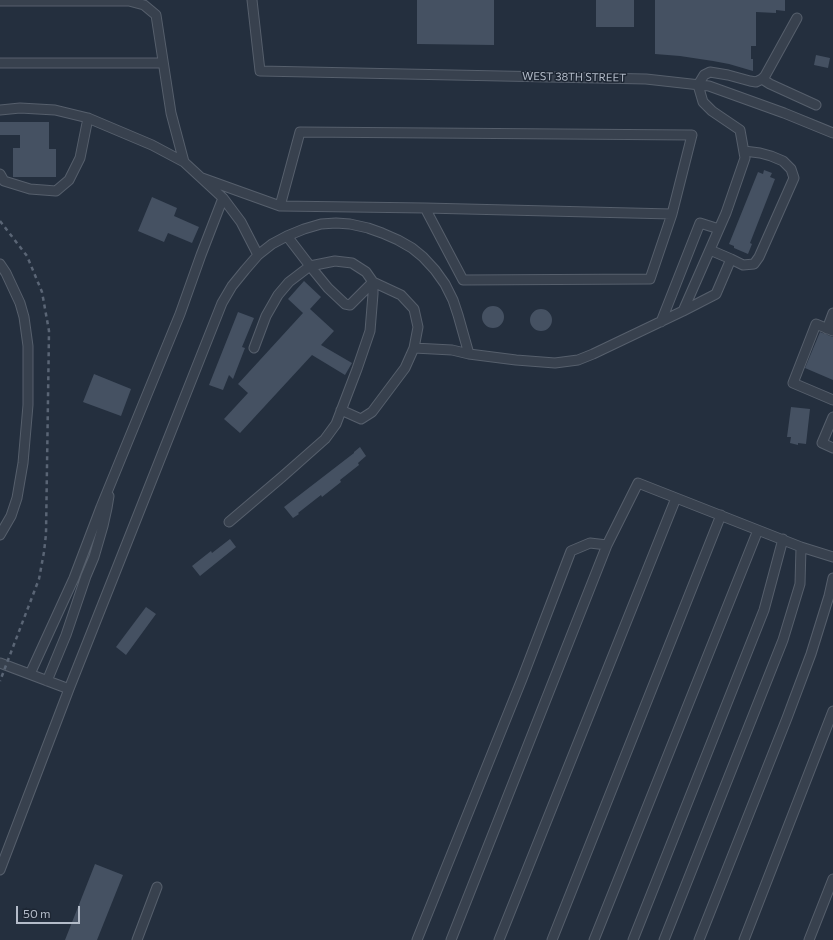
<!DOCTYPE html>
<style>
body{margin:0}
#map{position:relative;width:833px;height:940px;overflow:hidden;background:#242f3e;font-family:Commissioner,sans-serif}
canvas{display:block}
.scale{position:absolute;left:16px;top:906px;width:64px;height:18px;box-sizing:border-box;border:2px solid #b4bcc9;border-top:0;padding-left:5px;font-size:12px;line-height:14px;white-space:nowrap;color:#b4bcc9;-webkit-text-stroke:3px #1d2633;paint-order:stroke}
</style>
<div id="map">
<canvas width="833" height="940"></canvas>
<div class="scale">50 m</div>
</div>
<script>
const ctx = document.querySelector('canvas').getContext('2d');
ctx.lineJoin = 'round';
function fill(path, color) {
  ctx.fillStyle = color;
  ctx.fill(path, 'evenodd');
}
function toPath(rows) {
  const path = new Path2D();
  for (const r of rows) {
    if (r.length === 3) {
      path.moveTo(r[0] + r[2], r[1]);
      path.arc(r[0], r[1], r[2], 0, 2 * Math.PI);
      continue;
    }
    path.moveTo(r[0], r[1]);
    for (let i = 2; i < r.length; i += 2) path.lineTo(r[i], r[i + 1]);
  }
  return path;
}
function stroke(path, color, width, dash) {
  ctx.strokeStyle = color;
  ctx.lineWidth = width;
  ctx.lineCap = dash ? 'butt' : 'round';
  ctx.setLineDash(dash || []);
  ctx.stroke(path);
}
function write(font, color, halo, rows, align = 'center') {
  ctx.font = font + ' Commissioner,sans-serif';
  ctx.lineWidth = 3;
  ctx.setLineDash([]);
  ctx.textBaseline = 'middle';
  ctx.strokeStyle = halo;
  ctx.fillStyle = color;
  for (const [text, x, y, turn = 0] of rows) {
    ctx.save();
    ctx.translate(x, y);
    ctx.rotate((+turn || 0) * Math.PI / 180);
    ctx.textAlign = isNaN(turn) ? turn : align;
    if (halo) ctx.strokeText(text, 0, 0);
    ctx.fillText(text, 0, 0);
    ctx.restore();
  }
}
fill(toPath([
 [417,0,494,0,494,45,417,44],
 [596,0,634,0,634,27,596,27],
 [655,0,785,0,785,11,776,10,776,13,756,12,756,46,751,46,751,59,753,59,753,71,729,64,713,61,680,56,655,54],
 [816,55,830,58,828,68,814,65],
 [0,122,49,122,49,149,56,149,56,177,13,177,13,148,20,148,20,135,0,135],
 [764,170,772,173,770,177,775,179,750,243,752,244,748,254,734,248,734,246,729,244,758,172,763,174],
 [152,197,177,208,174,216,199,227,192,243,168,233,164,242,138,231],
 [304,281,321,297,310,309,334,331,321,345,352,363,345,375,312,355,240,433,224,419,248,393,238,384,303,313,288,299],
 [493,317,11],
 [541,320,11],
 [238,312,254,318,242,347,245,348,233,379,229,375,223,390,209,385],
 [820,332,833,337,833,380,805,368],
 [94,374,131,389,121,416,83,402],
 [791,407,810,409,806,444,798,443,798,445,790,443,791,437,787,437],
 [360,447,366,456,358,463,359,465,340,480,341,482,322,497,321,495,298,513,299,514,293,518,284,507,354,453,354,452],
 [230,539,236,547,200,576,192,566,211,551,212,553],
 [146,607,156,614,126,655,116,647],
 [95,864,123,875,97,940,65,940]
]), '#455162');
const minor = toPath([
 [252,0,260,71,646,79,709,86,784,113,833,133],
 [0,1,129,1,144,5,156,15,171,113,184,162],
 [0,63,163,63],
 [762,79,770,84,816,105],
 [0,110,20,108,55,110,88,118,152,145,184,162,223,198,241,222,258,255],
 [0,174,4,181,30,189,56,191,69,180,80,158,88,118],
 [202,178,280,206,425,208,672,214,650,279,463,280,425,208],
 [280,206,300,132,692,135,672,214],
 [731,259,743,265,754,264,759,257,794,178,791,169,783,161,771,156,760,153,744,151],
 [0,264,6,273,20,303,24,317,28,346,28,405,23,463,17,498,11,516,0,535],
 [683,311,716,294,731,259,710,250],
 [661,322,700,223,719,229],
 [827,329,833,313],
 [833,331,816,324,793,383,833,400],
 [254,348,266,316,278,295,289,282,310,266,328,288,345,304,350,305,373,282,401,295,414,309,418,327,414,348,405,368,372,412,361,419,341,410],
 [414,348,452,350,469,354],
 [833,417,822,443,833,448],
 [229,522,282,477,325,439,336,424,357,369,370,331,373,294,373,282,366,272,352,263,335,261,310,266,287,236],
 [0,663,69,689],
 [30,674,74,578,101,507,180,314,201,255,223,198],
 [47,681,66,635,86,576,94,557,103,526,107,508,109,496],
 [0,870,69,689,222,303,232,286,245,270,258,255,272,244,287,236,304,229,321,224,336,223,350,224,368,228,382,233,398,240,412,248,423,257,435,270,445,284,453,300,458,315,469,354,516,360,555,363,578,360,593,354,683,311,726,213,745,158,740,130,712,111,703,102,698,85,704,75,710,72,728,75,750,81,756,82,762,79,765,76,797,18],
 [137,940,157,887],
 [417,940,522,679,571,551,590,543,607,545],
 [451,940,607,545,638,483,801,547,833,557],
 [499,940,676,498],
 [552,940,721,515],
 [594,940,758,530],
 [633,940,764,610,783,539],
 [664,940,783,640,800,584,801,547],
 [699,940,787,718,811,654,829,596,833,578],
 [744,940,833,711],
 [809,940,833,879]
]);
stroke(minor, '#565f6c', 11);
stroke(minor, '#38414e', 9);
stroke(toPath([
 [0,221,27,256,42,292,49,331,46,534,44,552,39,579,31,600,0,681]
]), '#5a6575', 2.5, [4, 4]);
write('11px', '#b4bcc9', '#1d2633', [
 ["WEST 38TH STREET",574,77,1]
]);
</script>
